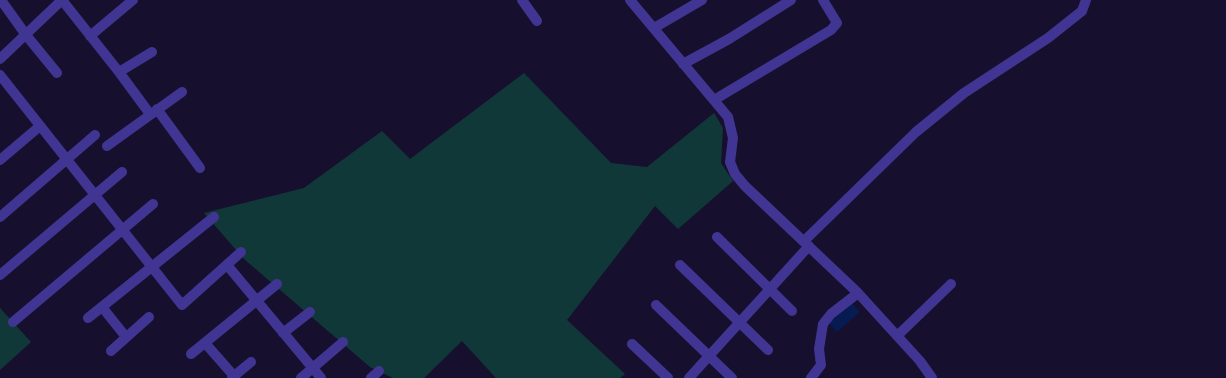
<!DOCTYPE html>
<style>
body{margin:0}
canvas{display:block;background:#170f2e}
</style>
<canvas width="1226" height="378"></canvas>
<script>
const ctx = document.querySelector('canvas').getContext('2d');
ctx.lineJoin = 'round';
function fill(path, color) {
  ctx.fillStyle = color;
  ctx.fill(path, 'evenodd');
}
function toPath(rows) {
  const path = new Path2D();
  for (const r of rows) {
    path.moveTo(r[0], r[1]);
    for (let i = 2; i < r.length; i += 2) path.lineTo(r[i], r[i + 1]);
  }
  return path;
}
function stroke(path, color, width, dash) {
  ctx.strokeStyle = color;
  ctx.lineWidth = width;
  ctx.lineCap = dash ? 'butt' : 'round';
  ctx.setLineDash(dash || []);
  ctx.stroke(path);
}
fill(toPath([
 [524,73,611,163,647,167,714,113,723,128,721,163,733,181,678,229,655,206,567,320,625,374,620,378,496,378,462,341,424,378,393,378,370,367,244,259,204,213,304,188,382,131,410,159],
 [0,308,31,342,0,370]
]), '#113839');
fill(toPath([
 [852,303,860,312,837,332,829,323]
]), '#051b51');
stroke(toPath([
 [1,0,26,35,57,73],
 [62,0,119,72,150,114],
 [522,0,537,21],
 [630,0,728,117,733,138,730,162,735,174,745,186,858,293,920,361,932,378],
 [654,28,702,0],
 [90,36,133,0],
 [0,59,62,0],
 [683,64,729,39,791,0],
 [119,72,152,52],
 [0,75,182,305,241,252],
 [714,100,831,30,837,23,823,0],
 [157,109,200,168],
 [107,146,182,92],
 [0,160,40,126],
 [0,217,95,135],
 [717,237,792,311],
 [804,241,916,132,964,93,1048,38,1082,11,1086,0],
 [227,265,321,378],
 [680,265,768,350],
 [0,275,122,172],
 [656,305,732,378],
 [102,307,126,337],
 [88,318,214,217],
 [13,322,153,204],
 [283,333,310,312],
 [897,336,951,284],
 [205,343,234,376,232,378],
 [632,344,668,378],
 [111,351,149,317],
 [191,354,277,284],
 [234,376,251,362],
 [301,378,343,342],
 [371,378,379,371],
 [689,378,809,246],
 [811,378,821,365,819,349,823,324,831,314,858,293]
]), '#403592', 10);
</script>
